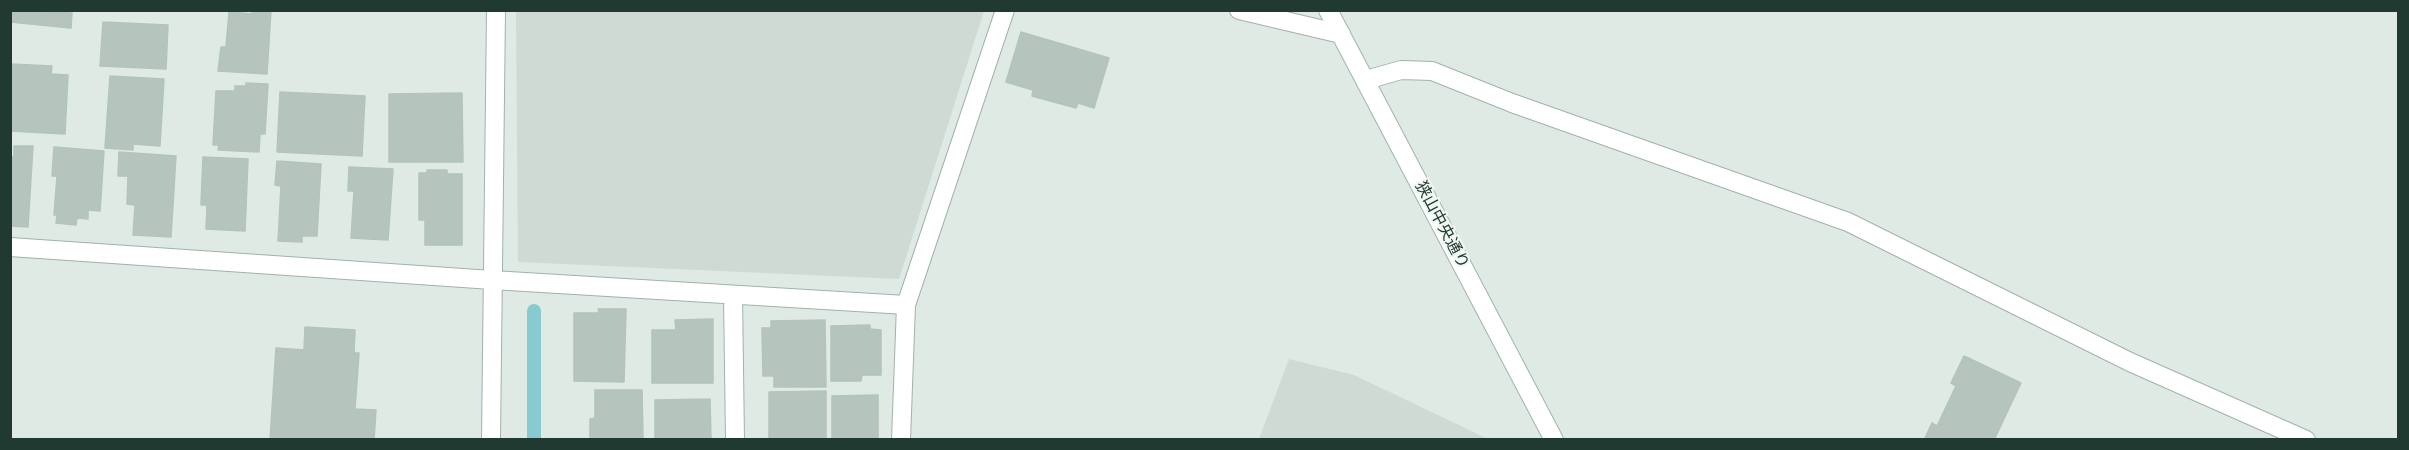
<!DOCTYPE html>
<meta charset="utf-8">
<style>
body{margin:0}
#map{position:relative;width:2409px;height:450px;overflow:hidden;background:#dfeae5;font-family:"Alegreya Sans",sans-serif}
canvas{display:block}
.frame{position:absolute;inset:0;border:12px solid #213a31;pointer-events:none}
</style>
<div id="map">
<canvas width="2409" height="450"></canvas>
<div class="frame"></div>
</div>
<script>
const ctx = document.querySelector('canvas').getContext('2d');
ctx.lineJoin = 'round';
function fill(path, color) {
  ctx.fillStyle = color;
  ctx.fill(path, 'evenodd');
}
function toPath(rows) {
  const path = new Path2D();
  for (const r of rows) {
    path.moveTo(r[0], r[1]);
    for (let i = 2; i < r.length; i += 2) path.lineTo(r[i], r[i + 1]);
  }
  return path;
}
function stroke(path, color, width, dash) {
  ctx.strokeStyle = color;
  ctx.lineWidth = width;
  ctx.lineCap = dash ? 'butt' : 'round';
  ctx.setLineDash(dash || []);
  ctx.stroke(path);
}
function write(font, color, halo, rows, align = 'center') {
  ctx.font = font + ' "Alegreya Sans","Noto Sans JP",sans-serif';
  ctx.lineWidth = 4.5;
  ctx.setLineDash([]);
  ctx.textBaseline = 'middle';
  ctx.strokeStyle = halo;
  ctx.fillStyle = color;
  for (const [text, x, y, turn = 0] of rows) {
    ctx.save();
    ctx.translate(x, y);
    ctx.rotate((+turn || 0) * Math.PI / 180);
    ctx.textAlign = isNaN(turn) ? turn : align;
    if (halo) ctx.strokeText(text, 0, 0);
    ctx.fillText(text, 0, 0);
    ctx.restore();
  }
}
fill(toPath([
 [516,11,984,11,899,279,518,262],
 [1289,359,1354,375,1488,439,1259,439]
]), '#cedad3');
stroke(toPath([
 [534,311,534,440]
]), '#87cbd0', 14);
const building = toPath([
 [10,10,72,13,71,28,10,22,10,10],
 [252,10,271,10,267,74,218,71,221,47,226,47,229,12,252,14,252,10],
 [103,22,168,25,166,69,100,66,103,22],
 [1021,32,1109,58,1094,108,1078,103,1076,108,1032,96,1033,90,1006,82,1021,32],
 [10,64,52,66,51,74,68,75,65,134,10,131,10,64],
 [110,76,164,79,160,146,133,144,133,150,105,148,110,76],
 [246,83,268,84,265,134,260,134,259,152,218,150,219,145,213,145,216,91,235,91,235,86,246,86,246,83],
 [280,92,365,96,362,156,277,152,280,92],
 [462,93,463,162,389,162,389,94,462,93],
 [14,146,33,146,28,227,10,226,10,157,14,157,14,146],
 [54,147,104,151,100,211,88,210,88,219,77,218,76,225,56,223,57,215,54,215,57,176,52,176,54,147],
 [119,152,176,156,171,237,133,235,135,205,127,204,128,176,118,176,119,152],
 [203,157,248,159,245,231,206,229,207,205,201,205,203,157],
 [277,161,321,164,317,236,302,236,302,242,278,241,281,186,275,185,277,161],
 [349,167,393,169,388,240,351,238,354,191,348,191,349,167],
 [427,170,447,170,447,174,462,174,462,245,425,245,425,220,419,220,419,173,427,173,427,170],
 [598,309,626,309,624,382,574,381,574,313,599,313,598,309],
 [713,319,713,383,652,383,652,330,676,330,675,320,713,319],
 [825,320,826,387,774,387,774,376,763,376,762,328,771,328,771,321,825,320],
 [870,325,870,329,881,330,881,375,862,375,861,381,831,381,831,326,870,325],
 [305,327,355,330,354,353,359,353,355,409,376,410,374,440,270,440,276,348,304,350,305,327],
 [1964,356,2021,383,1994,440,1924,440,1932,423,1937,426,1956,386,1951,383,1964,356],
 [595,390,642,390,643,440,590,440,590,419,595,418,595,390],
 [826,391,826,440,769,440,769,392,826,391],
 [878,395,878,440,832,440,832,396,878,395],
 [710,399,711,440,655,440,655,400,710,399]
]);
fill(building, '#b5c5bd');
stroke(building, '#b2c4bb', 1.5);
const street = toPath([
 [1239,10,1341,34],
 [1366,80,1401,70,1432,71,1512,103,1848,222,2130,362,2306,440],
 [10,247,492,280,906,305],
 [733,295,735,440],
 [491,440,496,10],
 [901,440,906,305,1005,10]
]);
const secondary = toPath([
 [1328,10,1554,440]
]);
stroke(street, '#a2b2ab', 20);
stroke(secondary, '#9fb6ac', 20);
stroke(street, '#fff', 18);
stroke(secondary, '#fff', 18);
write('16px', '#213a31', '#f0f7f3', [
 ["狭山中央通り",1442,225,62]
]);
</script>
